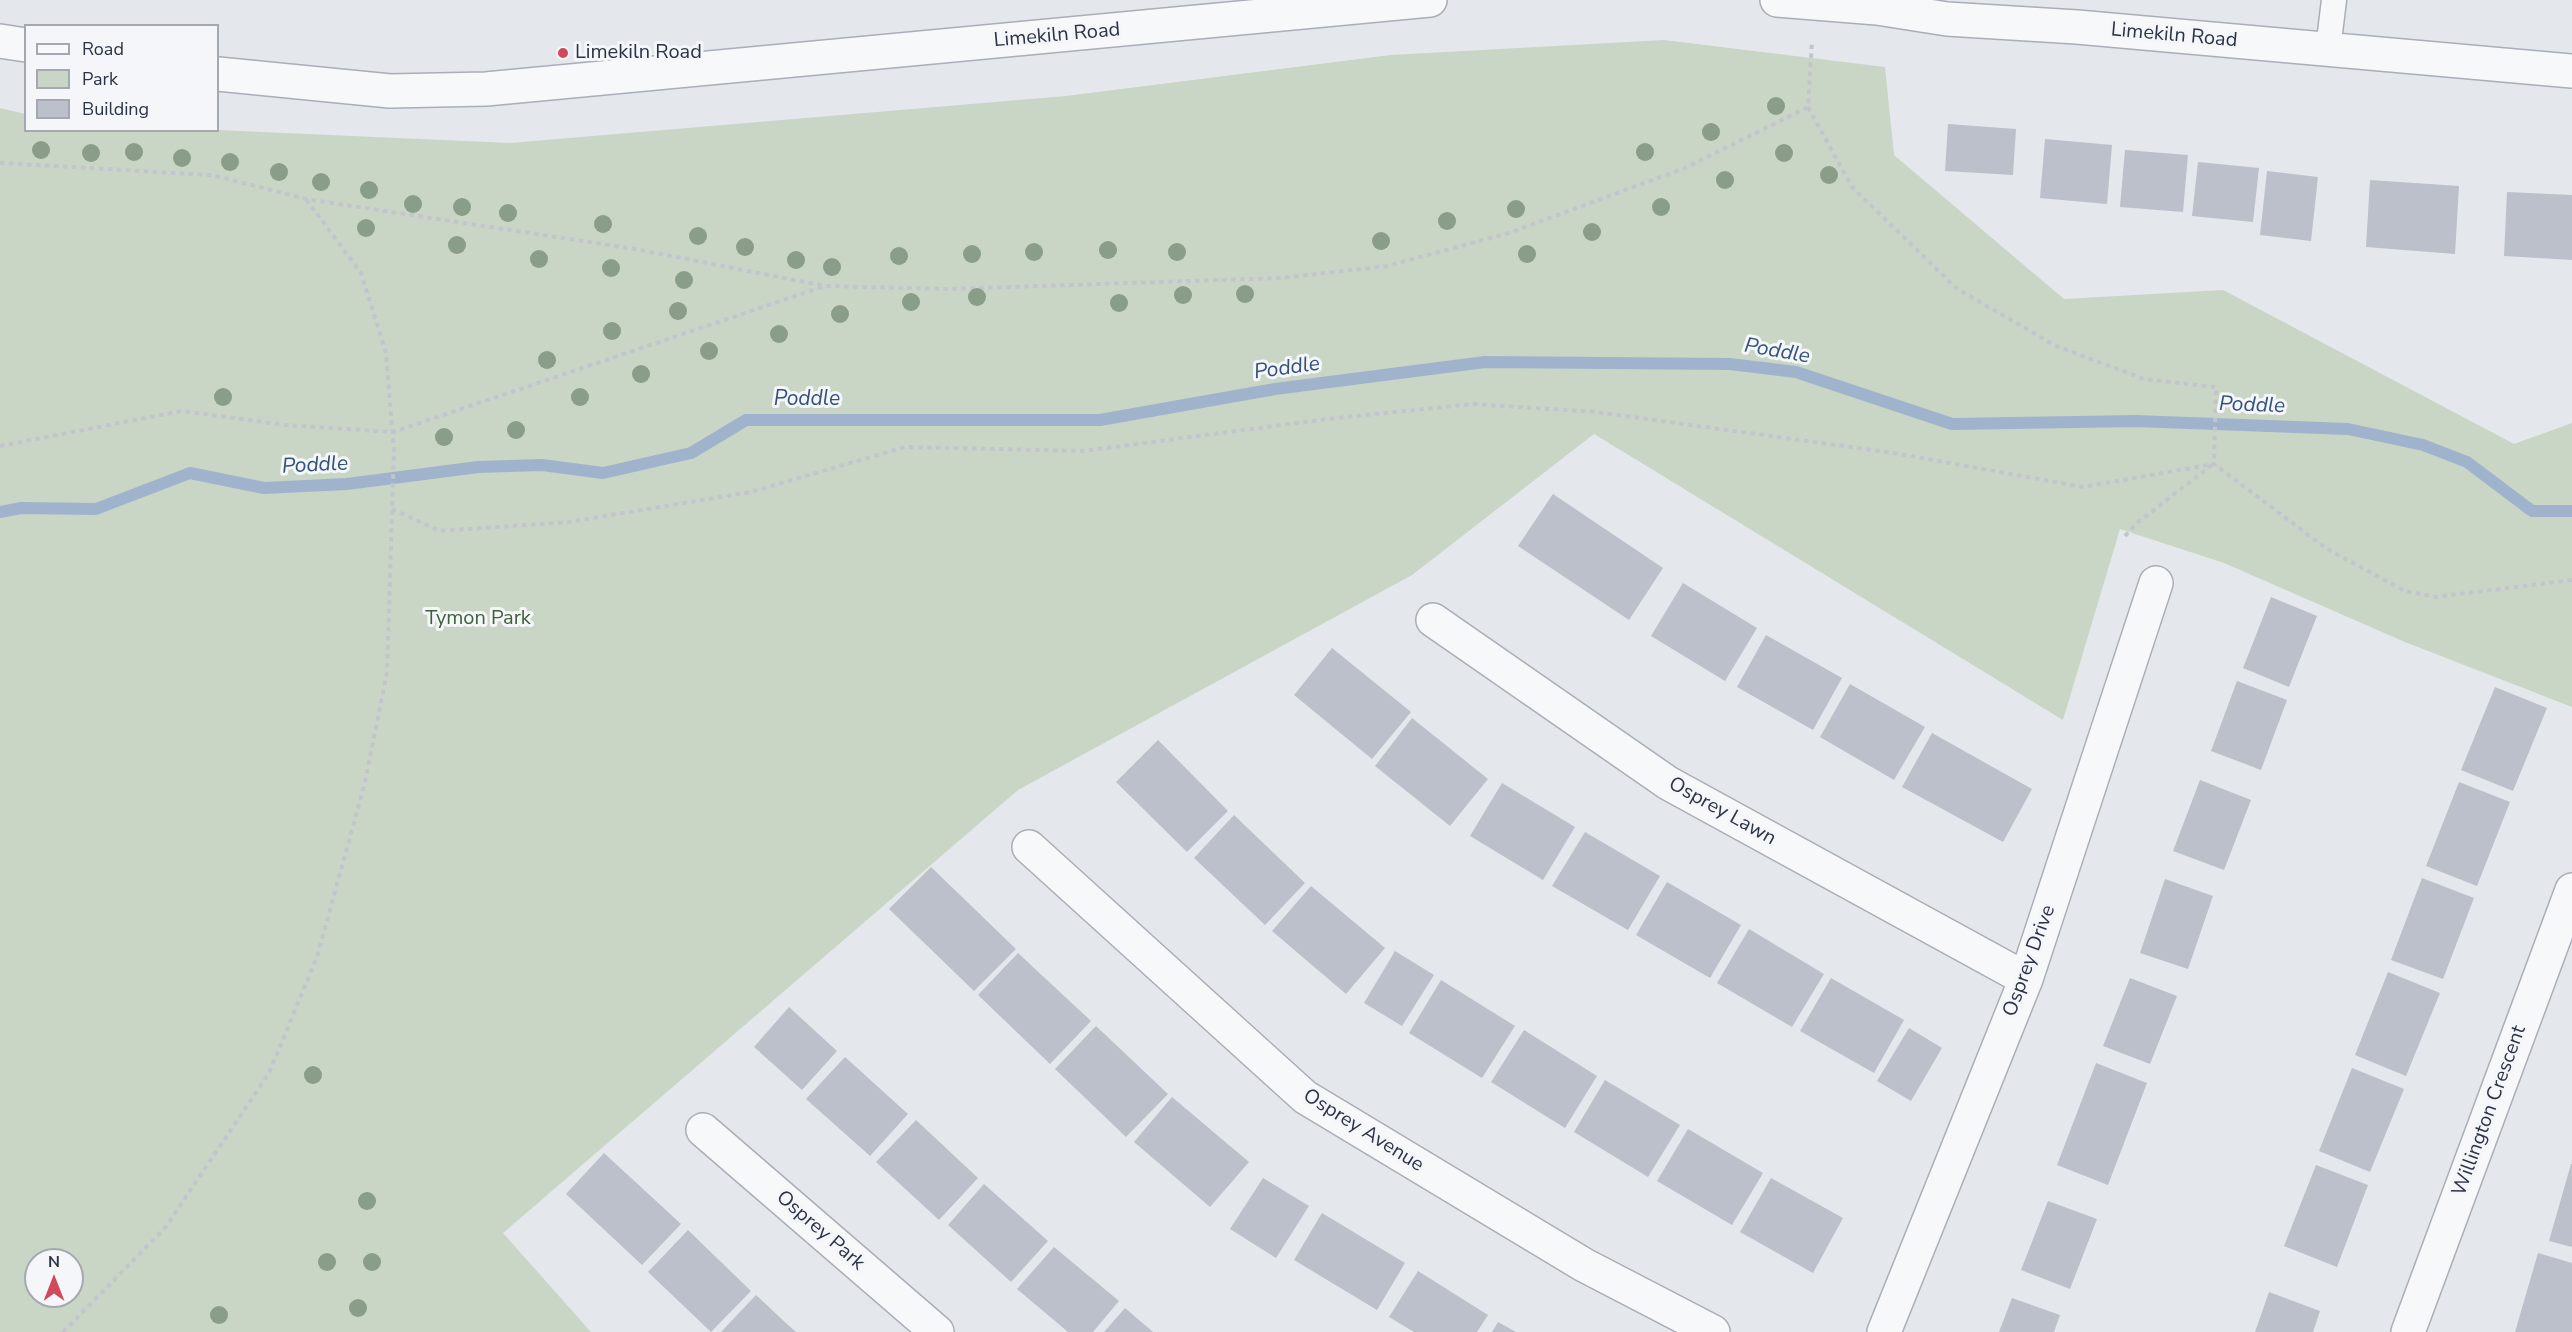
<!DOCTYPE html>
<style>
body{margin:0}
#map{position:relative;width:2572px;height:1332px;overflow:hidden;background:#e4e7ec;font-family:"Nunito Sans",sans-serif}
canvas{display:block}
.legend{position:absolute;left:24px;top:24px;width:195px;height:108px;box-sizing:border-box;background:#f4f6f9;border:2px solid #a4a8b1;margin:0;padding:8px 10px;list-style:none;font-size:18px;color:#2b3445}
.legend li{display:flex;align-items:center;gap:12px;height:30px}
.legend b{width:30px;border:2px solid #a4a8b1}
.north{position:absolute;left:24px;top:1248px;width:60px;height:60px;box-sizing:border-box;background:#f4f6f9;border:2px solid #a4a8b1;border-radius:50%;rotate:0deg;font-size:16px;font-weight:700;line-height:24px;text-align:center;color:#2b3445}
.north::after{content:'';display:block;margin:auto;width:21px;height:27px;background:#d1495b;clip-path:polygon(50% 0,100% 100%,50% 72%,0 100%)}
</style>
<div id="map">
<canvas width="2572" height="1332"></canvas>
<ul class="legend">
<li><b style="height:8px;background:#f7f8fa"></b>Road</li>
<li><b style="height:16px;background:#c9d6c5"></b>Park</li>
<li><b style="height:16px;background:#bbc0ca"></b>Building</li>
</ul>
<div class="north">N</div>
</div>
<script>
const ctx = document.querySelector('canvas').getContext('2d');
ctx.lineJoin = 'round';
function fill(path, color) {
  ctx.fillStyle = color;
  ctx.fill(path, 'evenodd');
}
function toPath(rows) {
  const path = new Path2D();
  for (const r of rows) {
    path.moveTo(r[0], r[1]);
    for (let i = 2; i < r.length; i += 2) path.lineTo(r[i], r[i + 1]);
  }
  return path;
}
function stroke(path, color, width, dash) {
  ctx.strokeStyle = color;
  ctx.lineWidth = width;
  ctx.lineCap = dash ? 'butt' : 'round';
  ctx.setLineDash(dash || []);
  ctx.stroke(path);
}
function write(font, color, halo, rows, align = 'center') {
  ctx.font = font + ' "Nunito Sans",sans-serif';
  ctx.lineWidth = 6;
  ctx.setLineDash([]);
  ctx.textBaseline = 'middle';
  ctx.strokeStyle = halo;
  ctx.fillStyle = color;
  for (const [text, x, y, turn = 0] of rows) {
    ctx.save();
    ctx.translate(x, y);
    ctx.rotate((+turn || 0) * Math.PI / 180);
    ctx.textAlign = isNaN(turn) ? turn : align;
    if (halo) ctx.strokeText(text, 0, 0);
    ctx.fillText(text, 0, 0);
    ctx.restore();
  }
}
fill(toPath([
 [1664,40,1885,67,1894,155,2064,299,2223,290,2514,444,2572,423,2572,707,2405,642,2224,563,2120,529,2063,720,1594,434,1412,575,1018,790,503,1233,591,1332,0,1332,0,108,25,114,26,130,218,130,510,143,1066,96,1391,55],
 [36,1260,72,1260,72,1296,36,1296]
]), '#c9d6c5');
stroke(toPath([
 [0,512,21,508,96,509,190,473,264,488,347,484,478,467,542,465,603,473,691,453,746,420,1100,420,1275,389,1485,362,1730,364,1796,372,1952,424,2136,421,2348,429,2423,445,2467,462,2532,511,2572,511]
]), '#9fb4cc', 12);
fill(toPath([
 [1948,124,2016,129,2013,175,1945,171],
 [2045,139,2112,145,2107,204,2040,198],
 [2125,150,2188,155,2183,212,2120,207],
 [2198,162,2259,168,2253,222,2192,216],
 [2267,171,2318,177,2311,241,2260,235],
 [2370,180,2459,186,2455,254,2366,247],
 [2507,192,2572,195,2572,260,2504,256],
 [1553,494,1663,568,1629,620,1518,546],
 [1683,583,1757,628,1725,681,1651,636],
 [2271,597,2317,616,2289,687,2243,668],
 [1766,635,1842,678,1813,730,1737,687],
 [1332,648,1411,712,1372,759,1294,695],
 [2237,681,2287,700,2261,770,2211,751],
 [1850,684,1925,727,1894,780,1820,737],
 [2495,687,2547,708,2513,791,2461,770],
 [1412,718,1488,779,1450,826,1375,766],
 [1932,733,2032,789,2003,842,1902,787],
 [1158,740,1228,811,1187,852,1116,782],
 [2200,780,2251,800,2224,870,2173,851],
 [2459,782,2510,802,2477,886,2426,866],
 [1502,783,1575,827,1543,880,1470,836],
 [1234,815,1305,883,1265,925,1194,858],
 [1585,832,1660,876,1628,930,1552,886],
 [931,867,1016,949,974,991,889,909],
 [2422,878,2474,898,2443,979,2391,960],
 [2165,879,2213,896,2188,969,2140,953],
 [1667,882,1741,925,1710,978,1636,935],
 [1311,886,1385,948,1346,994,1272,931],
 [1749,929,1824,974,1792,1027,1717,983],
 [1395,951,1434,975,1402,1026,1364,1003],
 [1018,953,1091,1021,1050,1064,978,995],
 [2388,972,2440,993,2406,1076,2355,1055],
 [1831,978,1904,1020,1874,1073,1800,1031],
 [2130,978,2177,996,2150,1064,2103,1046],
 [1441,980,1515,1026,1482,1078,1409,1033],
 [789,1007,837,1051,802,1090,754,1047],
 [1096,1026,1168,1094,1126,1137,1055,1069],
 [1909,1028,1942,1048,1911,1101,1877,1081],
 [1524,1030,1597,1076,1565,1128,1491,1082],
 [845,1057,908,1114,870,1156,806,1099],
 [2096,1063,2147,1083,2108,1185,2057,1165],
 [2352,1068,2404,1089,2370,1172,2319,1151],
 [1605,1080,1680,1125,1648,1177,1574,1132],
 [1172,1097,1249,1162,1210,1207,1134,1142],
 [916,1120,978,1178,939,1220,876,1162],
 [1688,1129,1763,1173,1732,1225,1657,1181],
 [604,1153,681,1224,642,1265,566,1194],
 [2571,1164,2572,1164,2572,1247,2549,1241],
 [2316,1165,2368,1185,2337,1267,2284,1246],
 [1263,1178,1309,1206,1276,1258,1230,1229],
 [1771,1178,1843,1218,1813,1273,1740,1232],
 [984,1184,1048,1241,1011,1282,948,1225],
 [2048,1201,2097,1219,2070,1289,2021,1270],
 [1322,1213,1405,1263,1377,1310,1294,1260],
 [688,1230,751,1291,711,1332,648,1272],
 [1054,1247,1119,1301,1093,1332,1068,1332,1017,1289],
 [2538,1253,2572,1263,2572,1332,2515,1332],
 [1418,1271,1488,1315,1477,1332,1414,1332,1389,1317],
 [2269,1292,2320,1311,2313,1332,2255,1332],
 [756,1295,787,1324,796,1332,721,1332],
 [2012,1298,2060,1315,2054,1332,1999,1332],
 [1125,1308,1153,1332,1104,1332],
 [1498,1322,1516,1332,1492,1332]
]), '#bbc0ca');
const service = toPath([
 [2328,49,2334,0]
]);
const minor = toPath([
 [1433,620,1668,783,2026,979],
 [1029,847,1305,1097,1584,1265,1713,1332],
 [703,1130,937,1332],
 [1884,1332,2026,979,2156,583],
 [2408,1332,2572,890]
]);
const tertiary = toPath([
 [1777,0,1877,8,1947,19,2077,27,2572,71],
 [0,41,26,45],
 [218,74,390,91,486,89,1430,0]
]);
stroke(service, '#a9aeb7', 27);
stroke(minor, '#a9aeb7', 36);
stroke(tertiary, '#a9aeb7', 36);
stroke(toPath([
 [1808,107,1852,187,1956,288,2054,345,2144,379,2216,387,2214,464],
 [0,163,212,175,306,199,635,249,825,286,948,289,1281,278,1387,266,1509,233,1685,168,1808,107,1812,41],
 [0,446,182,411,286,425,393,432,825,286],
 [392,509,440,531,569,522,751,492,905,447,1083,451,1336,418,1474,404,1596,412,1894,453,2083,487,2214,464,2327,549,2405,591,2435,597,2572,580],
 [2125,536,2136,524,2213,464],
 [63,1332,165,1228,269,1073,317,957,364,786,387,673,394,451,386,353,361,273,306,199]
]), '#c2c5cb', 4, [4.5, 4.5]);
stroke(service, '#f7f8fa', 24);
stroke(minor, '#f7f8fa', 33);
stroke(tertiary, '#f7f8fa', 33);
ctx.fillStyle = '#899d89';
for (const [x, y] of [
 [1776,106],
 [1711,132],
 [41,150],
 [134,152],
 [1645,152],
 [91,153],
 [1784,153],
 [182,158],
 [230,162],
 [279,172],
 [1829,175],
 [1725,180],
 [321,182],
 [369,190],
 [413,204],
 [462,207],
 [1661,207],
 [1516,209],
 [508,213],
 [1447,221],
 [603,224],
 [366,228],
 [1592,232],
 [698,236],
 [1381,241],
 [457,245],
 [745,247],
 [1108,250],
 [1034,252],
 [1177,252],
 [972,254],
 [1527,254],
 [899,256],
 [539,259],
 [796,260],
 [832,267],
 [611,268],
 [684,280],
 [1245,294],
 [1183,295],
 [977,297],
 [911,302],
 [1119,303],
 [678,311],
 [840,314],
 [612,331],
 [779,334],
 [709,351],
 [547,360],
 [641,374],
 [223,397],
 [580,397],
 [516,430],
 [444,437],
 [313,1075],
 [367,1201],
 [327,1262],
 [372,1262],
 [358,1308],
 [219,1315]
]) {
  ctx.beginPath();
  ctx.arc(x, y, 9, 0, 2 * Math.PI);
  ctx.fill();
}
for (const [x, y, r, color] of [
 [563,53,6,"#d1495b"]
]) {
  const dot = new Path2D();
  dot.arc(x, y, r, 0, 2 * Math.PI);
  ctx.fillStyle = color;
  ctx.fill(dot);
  stroke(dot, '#f4f6f9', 2);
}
write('20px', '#2b3445', '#f4f6f9', [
 ["Limekiln Road",1057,36,-5],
 ["Limekiln Road",2174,36,5],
 ["Osprey Lawn",1722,812,29],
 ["Osprey Drive",2030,961,-70],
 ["Willington Crescent",2490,1111,-70],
 ["Osprey Avenue",1363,1131,32],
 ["Osprey Park",820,1231,41]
]);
write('20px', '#2b3445', '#f4f6f9', [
 ["Limekiln Road",575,53]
], 'left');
write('20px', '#3f6138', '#f4f6f9', [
 ["Tymon Park",478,619]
]);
write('italic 21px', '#34527a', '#f4f6f9', [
 ["Poddle",1777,352,10],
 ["Poddle",1287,369,-8],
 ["Poddle",807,400],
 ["Poddle",2252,406,2],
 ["Poddle",315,466,-3]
]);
</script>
